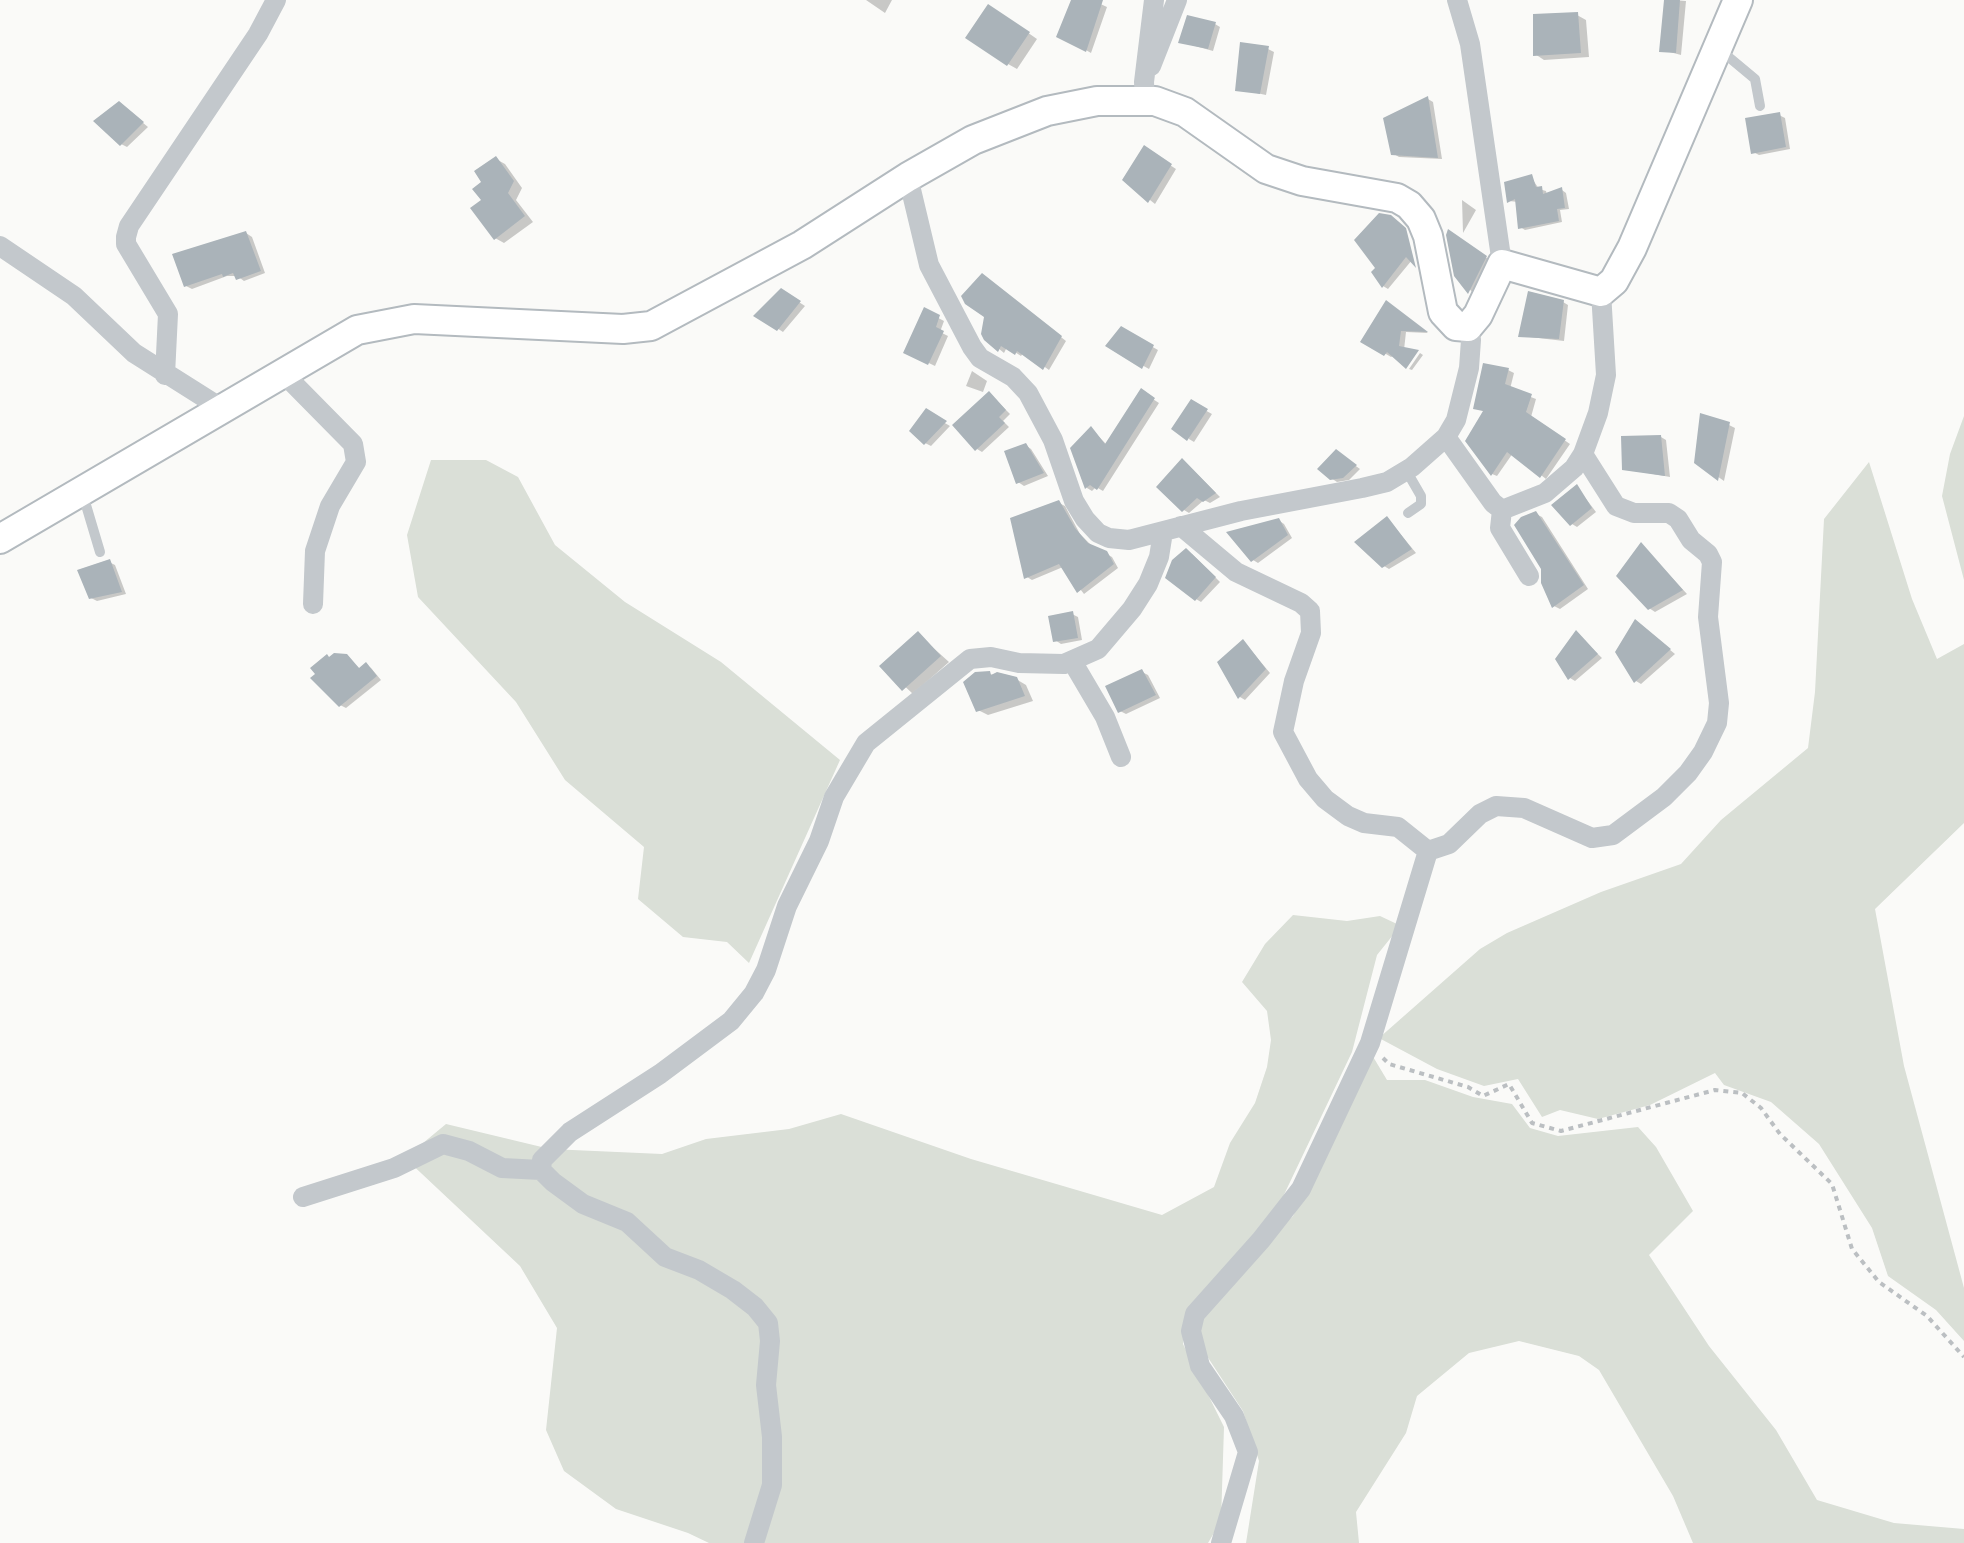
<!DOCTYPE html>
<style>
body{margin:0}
canvas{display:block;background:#fafaf8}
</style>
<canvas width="1964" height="1543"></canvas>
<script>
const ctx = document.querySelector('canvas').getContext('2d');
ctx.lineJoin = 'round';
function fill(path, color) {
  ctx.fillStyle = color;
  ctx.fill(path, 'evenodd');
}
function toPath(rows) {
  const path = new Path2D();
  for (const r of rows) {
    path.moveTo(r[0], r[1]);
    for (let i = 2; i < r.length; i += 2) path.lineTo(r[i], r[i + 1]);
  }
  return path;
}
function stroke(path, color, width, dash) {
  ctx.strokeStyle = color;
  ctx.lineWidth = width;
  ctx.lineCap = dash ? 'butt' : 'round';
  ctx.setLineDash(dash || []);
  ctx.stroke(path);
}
fill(toPath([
 [1964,416,1964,580,1942,496,1950,454],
 [431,460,486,460,518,477,555,545,625,602,721,662,840,760,749,963,727,942,683,937,638,899,644,847,565,780,516,702,418,597,407,535],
 [1869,462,1912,599,1937,659,1964,644,1964,823,1875,909,1904,1066,1964,1288,1964,1341,1936,1310,1888,1276,1872,1228,1819,1144,1771,1102,1724,1085,1715,1073,1650,1105,1598,1119,1560,1110,1542,1117,1518,1079,1484,1086,1437,1069,1379,1038,1480,949,1507,933,1601,892,1681,864,1721,820,1808,748,1815,692,1824,519],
 [1293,915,1347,921,1380,916,1397,924,1393,935,1377,955,1352,1052,1280,1203,1186,1317,1183,1344,1224,1427,1221,1521,1208,1543,709,1543,688,1533,616,1509,564,1471,546,1430,557,1328,520,1266,405,1158,446,1124,550,1149,662,1154,706,1139,789,1129,841,1114,971,1159,1162,1215,1214,1187,1230,1143,1255,1103,1267,1067,1271,1040,1267,1011,1242,982,1265,944],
 [1372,1055,1387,1080,1425,1080,1473,1097,1512,1104,1530,1128,1558,1136,1638,1127,1656,1147,1693,1211,1649,1255,1709,1346,1776,1430,1817,1500,1894,1523,1964,1529,1964,1543,1693,1543,1673,1496,1599,1370,1579,1356,1519,1341,1469,1353,1417,1396,1406,1433,1356,1512,1359,1543,1246,1543,1259,1461,1243,1411,1203,1350,1198,1319,1259,1245,1293,1216]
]), '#dadfd7');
fill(toPath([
 [866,0,892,0,885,13],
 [1074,0,1092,0,1107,7,1091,53,1060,35],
 [1673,0,1686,1,1681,55,1662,50],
 [998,12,1037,39,1017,69,1008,64],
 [1577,15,1586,20,1589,57,1544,60,1535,54],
 [1215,24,1220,27,1213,51,1181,42],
 [1268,49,1274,52,1266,95,1237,89],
 [1428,99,1433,102,1442,159,1399,157,1394,154],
 [125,108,148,127,127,147,121,144],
 [1779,115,1785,118,1790,149,1759,155,1753,152],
 [1144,148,1176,169,1155,204,1125,180],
 [496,159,505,164,522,188,516,200,533,222,504,243,495,238,484,201,485,183],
 [1531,177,1539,189,1546,191,1547,195,1562,190,1566,193,1569,209,1560,210,1562,222,1525,230,1520,227,1518,202,1509,201],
 [1462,200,1476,210,1463,233],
 [1397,221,1412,260,1388,289,1383,286],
 [1450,232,1491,261,1475,295,1456,275],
 [246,233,252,237,265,273,244,281,237,276,227,276,192,289,186,286],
 [988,280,1066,341,1049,370,1024,352,1021,356,1007,347,1004,353,986,338],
 [782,291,805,306,783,332,757,315],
 [1563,302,1568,305,1564,341,1521,336],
 [1392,306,1428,333,1406,332,1404,350,1391,357,1364,341],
 [925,311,944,321,940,332,948,336,935,366,906,352],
 [1121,329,1158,350,1149,369,1108,346],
 [1420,353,1423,355,1412,370,1409,369],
 [1508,370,1514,373,1510,389,1536,399,1531,417,1570,444,1546,479,1513,453,1497,476,1492,474,1486,412,1476,408],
 [972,371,987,381,983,392,966,386],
 [1142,392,1159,403,1103,491,1096,487,1092,491,1087,488,1091,429,1107,445],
 [990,394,1010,414,1003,421,1009,427,982,452,977,449],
 [1192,403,1212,414,1194,442,1189,439],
 [926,412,950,426,931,446,925,443],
 [1729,425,1735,428,1724,481,1697,462],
 [1661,437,1666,440,1670,477,1625,469],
 [1025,445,1031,449,1048,476,1024,486,1018,482],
 [1342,456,1360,469,1349,480,1337,482,1331,478],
 [1188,465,1220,497,1210,503,1204,500,1189,513,1184,510],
 [1577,487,1596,512,1577,527,1572,524],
 [1059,503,1065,506,1080,534,1093,547,1112,557,1118,568,1084,594,1063,567,1032,580,1027,577],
 [1536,514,1542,517,1588,589,1560,609,1554,606],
 [1388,519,1416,553,1389,569,1384,566],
 [1278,520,1284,524,1292,538,1258,563,1253,560],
 [1642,545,1687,594,1655,612,1649,608],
 [1192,554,1220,582,1201,602,1196,599],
 [109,562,115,565,126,594,97,601,91,598],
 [1072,614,1078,617,1082,640,1061,644,1055,640],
 [1641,626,1675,654,1641,684,1636,681],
 [918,634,949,662,913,694,883,666],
 [1577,634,1602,658,1575,681,1570,678],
 [1244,642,1270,673,1245,700,1240,697,1220,663],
 [347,657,361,670,366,665,371,668,381,680,346,708,340,705,331,659],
 [1142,672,1148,675,1160,698,1126,714,1120,711],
 [989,674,1016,679,1026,685,1033,701,988,715,978,710]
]), '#0003');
fill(toPath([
 [1071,0,1103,0,1086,52,1056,37],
 [1664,0,1680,0,1676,53,1659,52],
 [988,4,1030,32,1007,66,965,38],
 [1578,12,1581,53,1533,56,1533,14],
 [1187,15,1216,22,1208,49,1178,43],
 [1240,42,1269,46,1260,94,1235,91],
 [1428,96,1438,158,1391,155,1383,118],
 [119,101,144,122,120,146,93,121],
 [1780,112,1786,147,1751,154,1745,118],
 [1144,145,1172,164,1148,203,1122,180],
 [496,156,514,181,508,193,525,216,494,240,470,208,481,200,472,189,481,182,474,171],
 [1532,174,1536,187,1542,186,1543,194,1562,187,1565,208,1557,209,1559,221,1518,229,1515,199,1507,203,1504,182],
 [1379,213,1391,215,1406,228,1416,268,1406,257,1382,288,1371,272,1375,268,1354,240],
 [1448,229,1487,256,1468,294,1454,276,1446,235],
 [246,231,261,271,236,280,233,273,223,277,222,274,184,287,172,254],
 [982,273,1062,336,1043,370,1017,351,1015,355,1001,346,998,352,984,340,981,334,984,317,965,304,961,296],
 [781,288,801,301,777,331,753,316],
 [1528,291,1564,300,1559,339,1518,337],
 [1386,300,1428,332,1401,331,1399,346,1419,350,1406,369,1387,352,1384,356,1360,342],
 [924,307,940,315,936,327,944,331,928,365,903,353],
 [1121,326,1154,345,1142,369,1105,346],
 [1483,363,1509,368,1505,384,1532,394,1526,412,1566,439,1540,478,1507,452,1491,476,1465,441,1483,411,1473,409],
 [1141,388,1155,398,1097,490,1090,485,1085,489,1070,448,1091,426,1105,444],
 [989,391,1006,410,999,417,1005,423,975,451,952,425],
 [1191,399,1208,409,1187,441,1171,429],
 [926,408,947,421,924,445,909,431],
 [1700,413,1730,422,1718,481,1694,463],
 [1661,435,1665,476,1622,470,1621,436],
 [1026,443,1044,473,1016,484,1004,451],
 [1336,449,1357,465,1343,478,1330,480,1317,469],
 [1182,458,1216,493,1203,502,1197,498,1182,512,1156,487],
 [1577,484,1592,508,1570,526,1551,505],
 [1059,500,1075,528,1088,543,1107,551,1114,564,1077,593,1059,564,1024,579,1010,518],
 [1536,511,1584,585,1552,608,1541,583,1541,569,1514,525,1521,517],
 [1387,516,1412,549,1382,568,1354,542],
 [1279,518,1288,535,1251,562,1226,532],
 [1641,542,1683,590,1648,610,1616,576],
 [1186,548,1216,577,1195,601,1165,578,1172,560],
 [110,559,122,592,89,599,77,570],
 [1073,611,1078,638,1053,642,1048,616],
 [1635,619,1671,649,1634,683,1615,652],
 [1576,630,1598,654,1568,680,1555,659],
 [918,631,941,656,902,691,879,666],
 [1243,639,1266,669,1238,699,1217,662],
 [334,653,347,654,359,668,366,662,377,676,339,707,310,678,315,674,310,668,327,654,329,657],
 [1142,669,1156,695,1118,713,1105,686],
 [990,671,991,675,997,672,1017,677,1025,696,976,712,963,682,975,672]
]), '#aab3b9');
const secondary = toPath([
 [0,539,357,330,414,319,623,329,651,326,802,245,908,177,973,140,1047,111,1097,101,1155,101,1185,112,1266,169,1302,181,1397,198,1409,205,1421,219,1428,236,1443,312,1456,326,1468,327,1478,315,1502,264,1601,292,1614,281,1632,248,1738,0]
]);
stroke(secondary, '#b3babf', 32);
stroke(toPath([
 [1383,1058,1389,1064,1468,1087,1483,1096,1509,1084,1532,1123,1561,1131,1715,1090,1742,1093,1761,1108,1780,1134,1832,1184,1852,1249,1879,1282,1927,1316,1964,1357]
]), '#bbbfc2', 4, [5, 5]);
stroke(toPath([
 [1719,49,1755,79,1760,106],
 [1406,470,1421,496,1421,504,1408,513],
 [83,495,100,552]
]), '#c3c8cc', 10);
stroke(toPath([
 [1457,0,1470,44,1502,264],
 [1151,66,1177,0],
 [1145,100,1144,82,1154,0],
 [908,177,929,265,972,347,980,358,1013,377,1028,393,1053,440,1074,501,1085,519,1098,533,1109,538,1129,540,1241,511,1362,488,1387,482,1412,467,1446,437,1456,420,1469,368,1471,340,1468,327],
 [0,246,74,296,134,353,221,408],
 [282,372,353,444,356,462,330,506,315,551,313,604],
 [165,375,168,314,126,244,126,237,129,226,258,34,276,0],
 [1446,437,1493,503,1502,510,1545,493,1574,468,1583,454],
 [1502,510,1500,528,1529,576],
 [1181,526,1236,572,1301,603,1310,611,1311,633,1294,681,1283,732,1308,779,1325,799,1348,816,1364,823,1398,827,1428,851],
 [1072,661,1105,717,1121,757],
 [303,1197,394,1168,443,1144,469,1151,502,1168,541,1170],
 [754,1543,772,1485,772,1437,766,1385,770,1341,768,1323,755,1307,733,1290,699,1270,665,1257,627,1222,583,1204,553,1182,541,1170,542,1160,570,1132,660,1074,731,1021,754,993,766,970,787,906,819,841,834,797,866,743,970,659,991,657,1019,663,1064,664,1098,649,1132,609,1148,584,1159,557,1163,532],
 [1221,1543,1248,1452,1234,1416,1200,1366,1191,1331,1195,1314,1261,1240,1301,1189,1370,1043,1428,851,1449,844,1480,814,1496,806,1524,808,1592,838,1613,835,1664,797,1688,773,1703,752,1717,723,1719,703,1708,617,1712,562,1708,554,1691,540,1678,519,1669,513,1634,513,1616,506,1583,454,1598,413,1606,375,1601,292]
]), '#c3c8cc', 20);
stroke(secondary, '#fff', 28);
</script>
